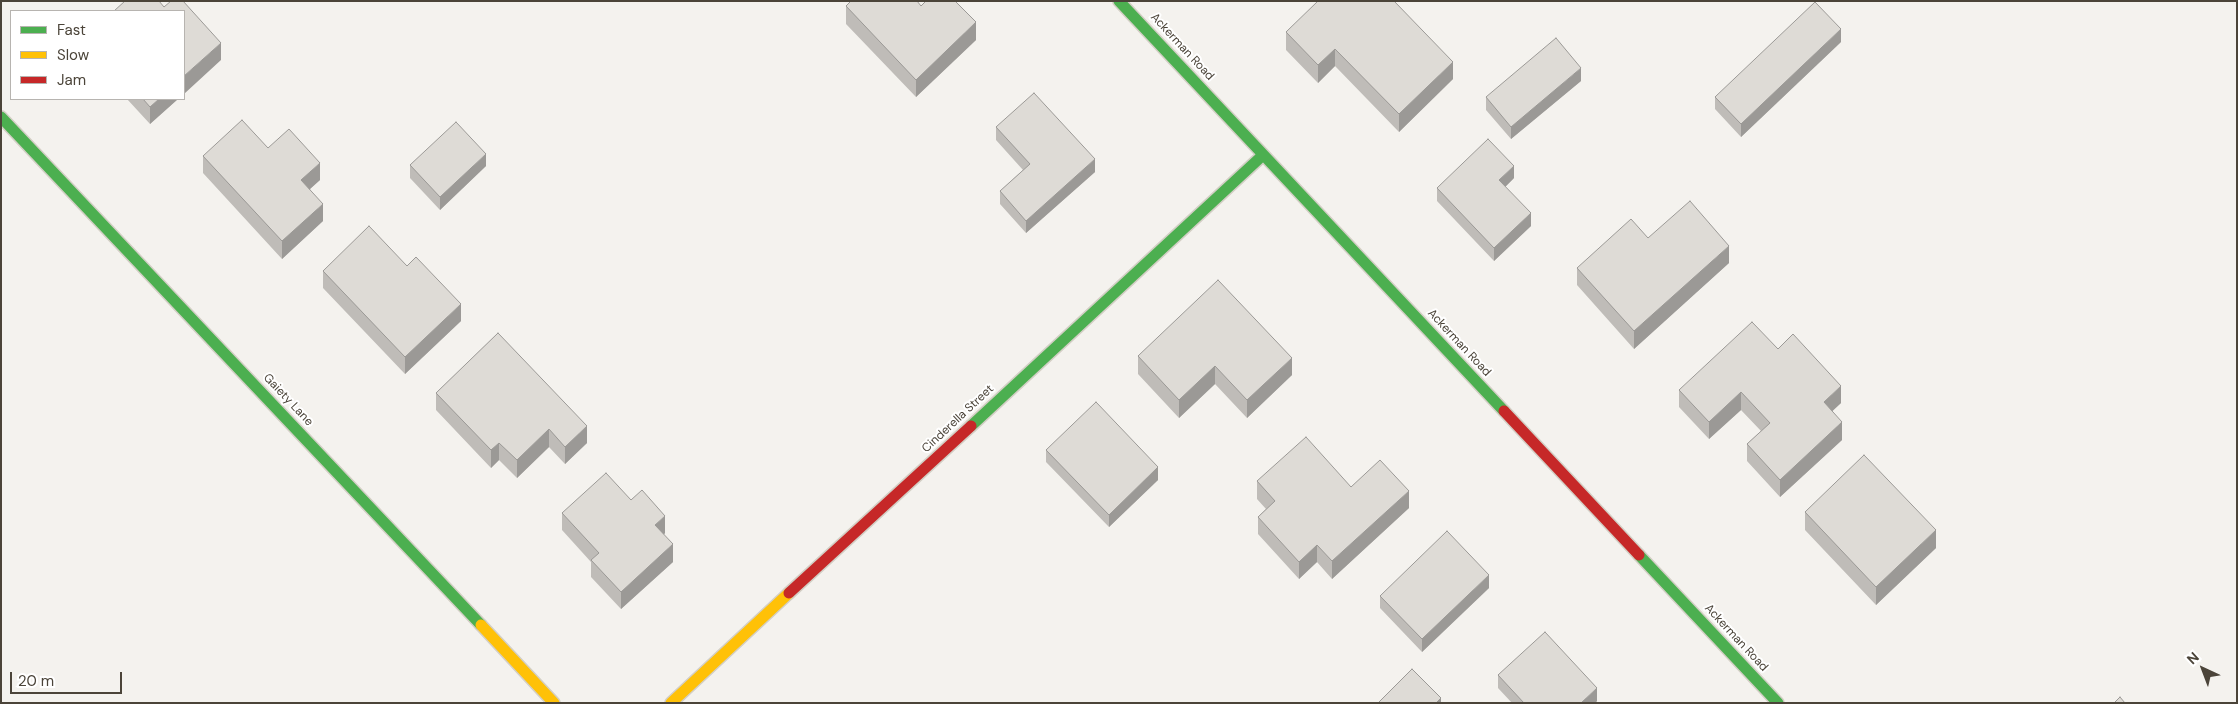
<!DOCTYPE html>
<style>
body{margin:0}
#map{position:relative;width:2238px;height:704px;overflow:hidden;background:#f4f2ee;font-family:"DM Sans",sans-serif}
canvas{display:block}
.frame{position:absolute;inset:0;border:2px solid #4b4439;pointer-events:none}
.legend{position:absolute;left:10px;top:10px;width:175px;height:90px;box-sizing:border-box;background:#fff;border:1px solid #b7b4b0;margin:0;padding:6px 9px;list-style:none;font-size:15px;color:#4b4439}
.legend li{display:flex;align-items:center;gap:10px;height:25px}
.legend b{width:25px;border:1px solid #b7b4b0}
.north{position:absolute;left:2178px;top:644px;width:50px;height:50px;-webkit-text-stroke:4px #fff;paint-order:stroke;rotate:317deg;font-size:14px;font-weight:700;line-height:20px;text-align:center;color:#4b4439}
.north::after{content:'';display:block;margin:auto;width:18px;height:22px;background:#4b4439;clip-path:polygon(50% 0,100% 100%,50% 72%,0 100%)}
.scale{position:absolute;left:10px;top:672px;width:112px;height:22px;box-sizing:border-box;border:2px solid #4b4439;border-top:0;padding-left:6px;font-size:15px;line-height:18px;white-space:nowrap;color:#4b4439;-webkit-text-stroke:4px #fff;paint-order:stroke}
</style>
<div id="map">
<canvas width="2238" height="704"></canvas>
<div class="frame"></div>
<ul class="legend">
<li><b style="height:6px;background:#4caf50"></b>Fast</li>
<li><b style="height:6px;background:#ffc107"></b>Slow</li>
<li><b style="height:6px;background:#c62828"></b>Jam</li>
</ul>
<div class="north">N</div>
<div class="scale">20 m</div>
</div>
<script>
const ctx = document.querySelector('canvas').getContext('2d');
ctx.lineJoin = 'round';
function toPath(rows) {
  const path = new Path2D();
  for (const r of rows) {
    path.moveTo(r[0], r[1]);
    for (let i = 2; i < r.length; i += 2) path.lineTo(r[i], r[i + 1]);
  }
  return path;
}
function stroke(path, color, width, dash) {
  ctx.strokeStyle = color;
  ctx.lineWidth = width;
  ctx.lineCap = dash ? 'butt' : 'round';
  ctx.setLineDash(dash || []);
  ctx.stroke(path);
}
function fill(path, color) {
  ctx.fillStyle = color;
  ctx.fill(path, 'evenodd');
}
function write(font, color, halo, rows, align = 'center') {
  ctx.font = font + ' "DM Sans",sans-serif';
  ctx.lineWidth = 4;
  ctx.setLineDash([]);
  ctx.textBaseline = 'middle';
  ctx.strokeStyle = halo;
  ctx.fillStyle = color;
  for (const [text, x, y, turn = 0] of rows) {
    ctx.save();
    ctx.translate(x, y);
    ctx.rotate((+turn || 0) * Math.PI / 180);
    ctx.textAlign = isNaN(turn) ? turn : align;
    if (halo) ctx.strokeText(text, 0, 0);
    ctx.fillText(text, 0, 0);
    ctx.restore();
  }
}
const fast = toPath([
 [1119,1,1504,411],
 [1,117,481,625],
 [971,426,1263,155],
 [1639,555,1778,703]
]);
const slow = toPath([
 [481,625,554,703],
 [671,703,789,593]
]);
const jam = toPath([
 [1504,411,1639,555],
 [789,593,971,426]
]);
stroke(fast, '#d3cfc5', 14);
stroke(slow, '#d3cfc5', 14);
stroke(jam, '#d3cfc5', 14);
stroke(fast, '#4caf50', 11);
stroke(slow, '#ffc107', 11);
stroke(jam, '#c62828', 11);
fill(toPath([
 [846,6,921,6,976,40,916,97,846,24],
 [1286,32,1453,79,1399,132,1335,66,1318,83,1286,50],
 [1841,42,1741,137,1715,109,1715,97],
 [1581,81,1511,139,1486,110,1486,97],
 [127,99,178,99,150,124],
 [996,127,1095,172,1026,233,1000,204,1000,191,1023,170,996,140],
 [268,148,320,180,310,189,323,221,282,259,203,173,203,156],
 [410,165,486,166,440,210,410,178],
 [1514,178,1505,187,1531,226,1494,261,1437,201,1437,188],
 [1648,238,1729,263,1634,349,1577,285,1577,268],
 [323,271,461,321,405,374,323,288],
 [498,333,587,443,565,464,549,447,517,478,499,460,491,468,436,410,436,393],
 [1778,349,1841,403,1832,411,1842,440,1780,497,1747,461,1747,444,1761,431,1741,410,1709,439,1679,407,1679,390],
 [1138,356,1292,375,1247,418,1215,384,1179,418,1138,374],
 [1046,450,1158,480,1109,527,1046,462],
 [1257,481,1351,487,1409,508,1332,579,1317,562,1299,579,1258,534,1258,517,1266,509,1257,499],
 [631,500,665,533,664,535,673,562,621,609,591,577,591,562,562,530,562,513],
 [1805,512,1936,548,1876,605,1805,530],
 [1489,588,1422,652,1380,608,1380,596],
 [1498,675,1597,701,1595,703,1512,703,1498,688]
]), '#bfbcb8');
fill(toPath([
 [976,22,976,40,916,97,916,80],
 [1841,29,1841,42,1741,137,1741,124],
 [221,43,221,60,184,94,184,76],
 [1335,49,1335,66,1318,83,1318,65],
 [1453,62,1453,79,1399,132,1399,114],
 [1581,68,1581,81,1511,139,1511,127],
 [159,99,178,99,150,124,150,107],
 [486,154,486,166,440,210,440,197],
 [1095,159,1095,172,1026,233,1026,221],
 [320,163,320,180,301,197,301,180],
 [1514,166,1514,178,1499,193,1499,180],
 [323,204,323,221,282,259,282,241],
 [1531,213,1531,226,1494,261,1494,248],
 [1729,246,1729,263,1634,349,1634,331],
 [461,304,461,321,405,374,405,357],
 [1292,358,1292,375,1247,418,1247,400],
 [1215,366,1215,384,1179,418,1179,400],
 [1841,386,1841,403,1824,419,1824,402],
 [1741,392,1741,410,1709,439,1709,422],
 [1842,422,1842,440,1780,497,1780,480],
 [587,426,587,443,565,464,565,447],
 [549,429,549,447,517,478,517,460],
 [499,443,499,460,491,468,491,450],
 [1158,467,1158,480,1109,527,1109,515],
 [1409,491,1409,508,1332,579,1332,561],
 [665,516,665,533,655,543,655,525],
 [1936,530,1936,548,1876,605,1876,587],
 [673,544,673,562,621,609,621,592],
 [1317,545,1317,562,1299,579,1299,562],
 [1489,575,1489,588,1422,652,1422,639],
 [1597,688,1597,701,1595,703,1581,703],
 [1441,698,1441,703,1436,703]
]), '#9b9996');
const building = toPath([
 [125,1,159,1,164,7,171,1,183,1,221,43,184,76,184,11,114,11,125,1],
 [851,1,917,1,921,6,926,1,955,1,976,22,916,80,846,6,851,1],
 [1318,1,1394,1,1453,62,1399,114,1335,49,1318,65,1286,32,1318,1],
 [1815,2,1841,29,1741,124,1715,97,1815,2],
 [1556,38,1581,68,1511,127,1486,97,1556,38],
 [1034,93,1095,159,1026,221,1000,191,1030,164,996,127,1034,93],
 [143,99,159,99,150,107,143,99],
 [242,120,268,148,289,129,320,163,301,180,323,204,282,241,203,156,242,120],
 [456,122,486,154,440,197,410,165,456,122],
 [1488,139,1514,166,1499,180,1531,213,1494,248,1437,188,1488,139],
 [1690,201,1729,246,1634,331,1577,268,1631,219,1648,238,1690,201],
 [369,226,407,266,416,257,461,304,405,357,323,271,369,226],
 [1218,280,1292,358,1247,400,1215,366,1179,400,1138,356,1218,280],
 [1752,322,1778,349,1793,334,1841,386,1824,402,1842,422,1780,480,1747,444,1770,423,1741,392,1709,422,1679,390,1752,322],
 [498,333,587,426,565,447,549,429,517,460,499,443,491,450,436,393,498,333],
 [1096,402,1158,467,1109,515,1046,450,1096,402],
 [1306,437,1351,487,1380,460,1409,491,1332,561,1317,545,1299,562,1258,517,1275,501,1257,481,1306,437],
 [1864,455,1936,530,1876,587,1805,512,1864,455],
 [606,473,631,500,642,490,665,516,655,525,673,544,621,592,591,560,599,553,562,513,606,473],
 [1447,531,1489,575,1422,639,1380,596,1447,531],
 [1545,632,1597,688,1581,703,1524,703,1498,675,1545,632],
 [1412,669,1441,698,1436,703,1378,703,1412,669],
 [2120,697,2125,703,2114,703,2120,697]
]);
fill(building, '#dedbd6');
stroke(building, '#9b9996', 1);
write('12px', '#4b4439', '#fff', [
 ["Ackerman Road",1182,47,47],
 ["Ackerman Road",1459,343,47],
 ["Gaiety Lane",288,400,47],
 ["Cinderella Street",958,419,-43],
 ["Ackerman Road",1736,638,47]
]);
</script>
